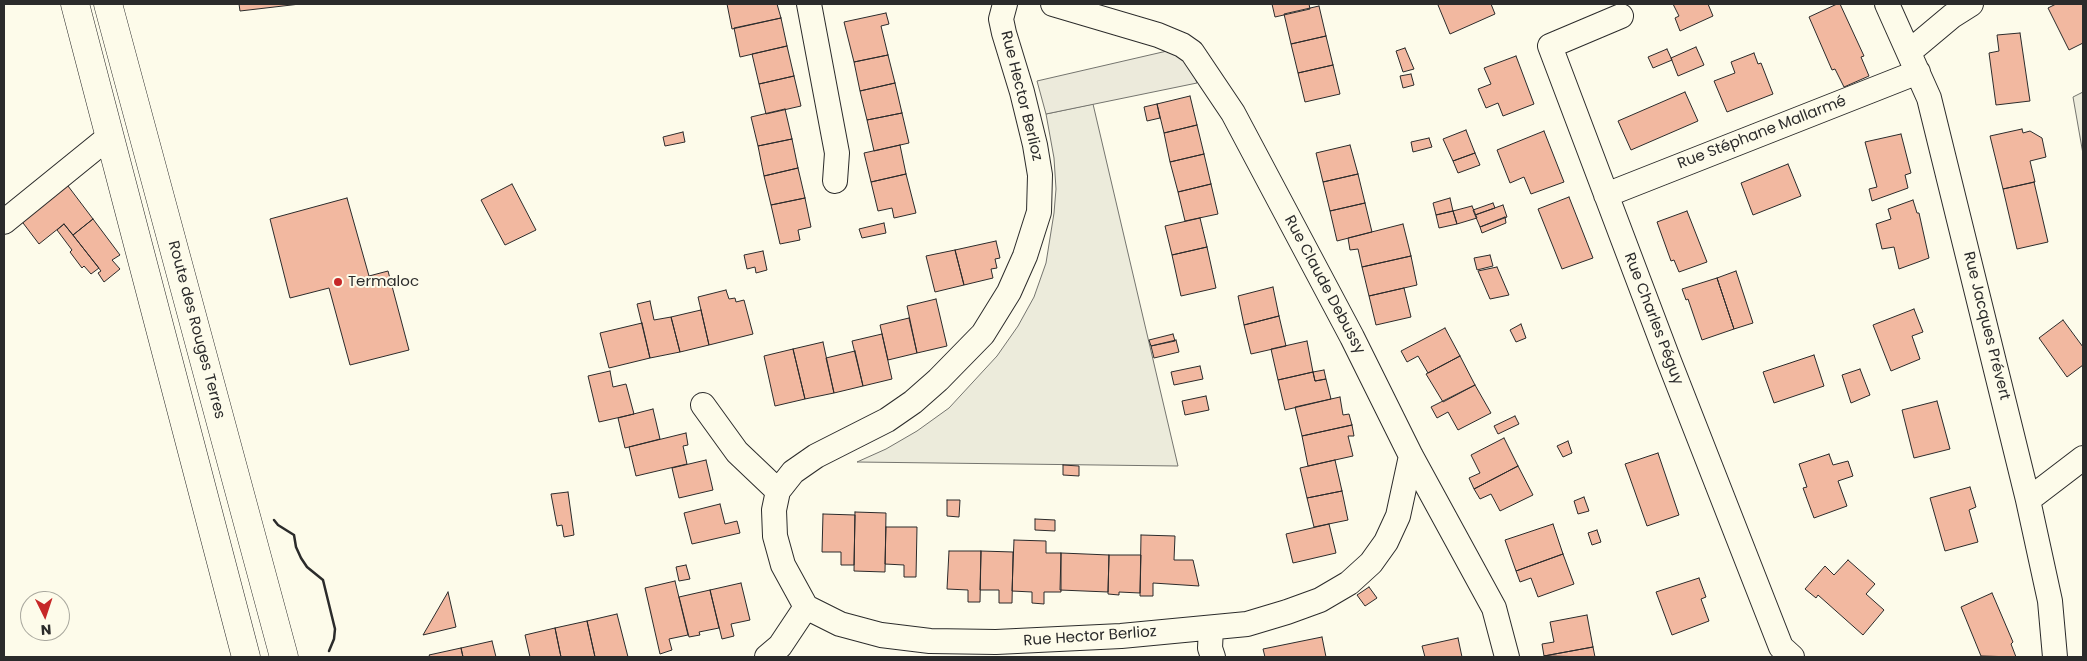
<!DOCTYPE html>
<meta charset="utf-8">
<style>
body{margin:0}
#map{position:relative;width:2087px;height:661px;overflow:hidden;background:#fdfbea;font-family:Poppins,sans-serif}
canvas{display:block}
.frame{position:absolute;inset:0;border:5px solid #2b2b2b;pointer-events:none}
.north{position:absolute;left:20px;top:591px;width:50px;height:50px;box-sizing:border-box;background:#fdfbea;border:1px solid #a9a89e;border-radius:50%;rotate:176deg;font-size:14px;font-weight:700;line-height:20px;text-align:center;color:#2b2b2b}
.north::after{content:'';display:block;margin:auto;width:18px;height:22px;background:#c62828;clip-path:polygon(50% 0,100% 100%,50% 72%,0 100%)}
</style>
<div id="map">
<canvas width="2087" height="661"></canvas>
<div class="frame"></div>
<div class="north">N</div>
</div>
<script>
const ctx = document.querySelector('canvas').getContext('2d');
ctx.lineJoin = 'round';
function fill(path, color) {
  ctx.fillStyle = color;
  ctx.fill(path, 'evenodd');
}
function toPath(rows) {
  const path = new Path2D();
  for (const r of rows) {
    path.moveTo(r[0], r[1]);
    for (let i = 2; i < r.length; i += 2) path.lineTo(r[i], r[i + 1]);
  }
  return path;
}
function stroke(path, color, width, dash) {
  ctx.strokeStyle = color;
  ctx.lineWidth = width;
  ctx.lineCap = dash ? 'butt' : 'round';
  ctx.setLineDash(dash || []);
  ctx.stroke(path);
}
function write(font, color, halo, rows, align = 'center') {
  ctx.font = font + ' Poppins,sans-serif';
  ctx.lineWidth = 4;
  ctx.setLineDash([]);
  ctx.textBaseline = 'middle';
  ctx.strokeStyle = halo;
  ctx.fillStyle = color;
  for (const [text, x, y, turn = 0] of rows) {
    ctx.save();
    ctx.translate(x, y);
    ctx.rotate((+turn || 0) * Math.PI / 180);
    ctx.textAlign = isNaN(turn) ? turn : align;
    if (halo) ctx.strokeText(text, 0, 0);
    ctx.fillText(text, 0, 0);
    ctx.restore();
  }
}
const green = toPath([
 [2083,92,2083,154,2073,97,2083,92],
 [1093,104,1178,466,857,462,886,449,917,431,949,408,997,356,1018,326,1034,297,1046,263,1054,213,1056,189,1054,158,1046,114,1093,104]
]);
fill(green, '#ecebdb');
stroke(green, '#74746e', 1);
const parking = toPath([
 [1167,51,1178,56,1191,69,1197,83,1046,114,1037,81,1167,51]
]);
fill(parking, '#eceadb');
stroke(parking, '#74746e', 1);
const building = toPath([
 [239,4,300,4,240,11,239,4],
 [727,4,777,4,781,18,732,29,727,4],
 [1272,4,1309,4,1310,9,1275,17,1272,4],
 [1440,4,1491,4,1495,14,1450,34,1438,5,1440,4],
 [1673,4,1708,4,1713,16,1680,31,1675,18,1679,16,1673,4],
 [1837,4,1840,4,1864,56,1861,57,1869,76,1844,87,1835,69,1832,70,1809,17,1837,4],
 [2056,4,2083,4,2083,43,2069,50,2048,8,2056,4],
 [1319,6,1326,36,1291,44,1284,14,1319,6],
 [886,13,889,24,881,26,888,55,854,62,844,22,886,13],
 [781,18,787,46,740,57,734,28,781,18],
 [2020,33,2030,101,1996,105,1989,53,1999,51,1997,35,2020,33],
 [1326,36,1333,65,1298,73,1291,44,1326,36],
 [787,46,794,76,759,84,752,54,787,46],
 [1696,47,1704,65,1678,76,1671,58,1696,47],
 [1405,48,1414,69,1403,72,1396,51,1405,48],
 [1667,49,1672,60,1653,68,1648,57,1667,49],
 [1754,53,1758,64,1761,63,1773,94,1727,112,1714,81,1735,73,1731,62,1754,53],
 [888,55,895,83,860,91,854,62,888,55],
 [1516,56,1534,104,1503,116,1498,103,1486,108,1478,89,1491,84,1484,68,1516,56],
 [1333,65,1340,94,1305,102,1298,73,1333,65],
 [1411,74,1414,85,1403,88,1400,76,1411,74],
 [794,76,801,106,766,114,759,84,794,76],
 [895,83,902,113,867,120,860,91,895,83],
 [1685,92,1698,121,1631,150,1618,121,1685,92],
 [1190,96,1197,125,1164,133,1157,104,1190,96],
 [1157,104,1160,118,1147,121,1144,107,1157,104],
 [785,109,792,139,758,146,751,117,785,109],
 [902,113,909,143,874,151,867,120,902,113],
 [1197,125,1204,154,1170,162,1164,133,1197,125],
 [2022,129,2023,133,2030,131,2042,138,2046,157,2030,161,2035,182,2003,189,1990,136,2022,129],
 [1466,130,1475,153,1453,161,1443,139,1466,130],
 [1544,131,1564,182,1531,194,1524,177,1510,183,1497,150,1544,131],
 [683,132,685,142,665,146,663,137,683,132],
 [1901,134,1911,173,1905,175,1908,188,1872,201,1869,189,1877,187,1865,142,1901,134],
 [1429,138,1432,147,1413,152,1411,142,1429,138],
 [792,139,798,168,764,176,758,146,792,139],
 [900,145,906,174,871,182,864,153,900,145],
 [1350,145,1358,174,1323,182,1316,153,1350,145],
 [1475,153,1480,165,1458,173,1453,161,1475,153],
 [1204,154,1211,184,1178,192,1170,162,1204,154],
 [1788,164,1801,196,1753,215,1741,183,1788,164],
 [798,168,805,198,771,205,764,176,798,168],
 [906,174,916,213,894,218,892,208,878,211,871,182,906,174],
 [1358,174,1365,203,1330,211,1323,182,1358,174],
 [65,182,93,219,73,235,64,224,39,244,20,219,65,182],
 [2034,182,2048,242,2017,249,2003,189,2034,182],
 [512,184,536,230,505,245,481,200,512,184],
 [1211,184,1218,214,1185,221,1178,192,1211,184],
 [1569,197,1593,258,1562,269,1538,209,1569,197],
 [347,198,369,276,388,271,409,350,350,365,329,288,290,298,270,219,347,198],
 [805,198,811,227,798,230,800,240,780,244,771,205,805,198],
 [1450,198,1453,211,1436,215,1433,203,1450,198],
 [1913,200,1917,213,1919,213,1929,258,1899,269,1894,247,1882,249,1876,224,1891,219,1888,209,1913,200],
 [1365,203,1372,232,1337,241,1330,211,1365,203],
 [1493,203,1495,208,1475,215,1473,210,1493,203],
 [1503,205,1507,217,1480,227,1475,215,1503,205],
 [1472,206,1477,218,1457,224,1453,211,1472,206],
 [1453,211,1457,224,1439,228,1436,215,1453,211],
 [1687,211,1707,262,1679,272,1674,260,1671,261,1657,222,1687,211],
 [1505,217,1506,223,1482,233,1480,227,1505,217],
 [1200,218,1207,247,1172,255,1165,226,1200,218],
 [93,219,120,255,112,260,120,269,104,282,98,273,101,271,73,235,93,219],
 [884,223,886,233,862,238,859,229,884,223],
 [64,224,99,268,91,274,84,266,82,268,70,252,72,250,57,230,64,224],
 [1403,224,1411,256,1362,267,1358,249,1350,250,1348,238,1403,224],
 [996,241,1000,258,995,259,997,268,991,269,993,278,964,285,955,250,996,241],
 [1207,247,1216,288,1181,296,1172,255,1207,247],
 [955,250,964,285,935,292,926,256,955,250],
 [763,251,767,270,756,273,755,267,747,269,744,255,763,251],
 [1490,255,1493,266,1477,270,1474,258,1490,255],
 [1411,256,1417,285,1369,296,1362,267,1411,256],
 [1497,267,1509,295,1490,299,1478,271,1497,267],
 [1736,271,1753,323,1734,329,1717,278,1736,271],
 [1717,278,1734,329,1702,340,1688,299,1686,300,1682,289,1717,278],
 [1273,287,1279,316,1244,325,1238,296,1273,287],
 [1404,288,1411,317,1376,325,1369,296,1404,288],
 [726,290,729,299,735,298,736,302,744,300,753,334,709,345,698,297,726,290],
 [936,299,947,346,917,353,907,306,936,299],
 [650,301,654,320,671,317,680,352,650,358,637,304,650,301],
 [1914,309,1923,332,1912,336,1920,359,1891,371,1873,325,1914,309],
 [701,310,709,345,680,352,671,317,701,310],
 [1279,316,1286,346,1251,354,1244,325,1279,316],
 [909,318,917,353,888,360,880,325,909,318],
 [2063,320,2083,347,2083,365,2067,377,2039,338,2063,320],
 [642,323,650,358,609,368,600,333,642,323],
 [1521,324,1526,338,1516,342,1510,330,1521,324],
 [1445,328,1460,356,1428,373,1418,356,1407,362,1401,351,1445,328],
 [882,334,892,379,863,386,852,341,882,334],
 [1173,334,1175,341,1151,346,1149,340,1173,334],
 [1176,340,1179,352,1154,358,1151,346,1176,340],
 [1307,341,1313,372,1278,380,1271,349,1307,341],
 [823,342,834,393,805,399,793,349,823,342],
 [793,349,805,399,775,406,764,356,793,349],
 [855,351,863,386,834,393,826,358,855,351],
 [1814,355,1824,386,1774,403,1763,372,1814,355],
 [1460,356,1475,385,1443,402,1426,374,1460,356],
 [1200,366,1203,379,1174,385,1171,372,1200,366],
 [1860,369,1870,395,1851,403,1842,375,1860,369],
 [1324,370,1326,379,1315,381,1313,372,1324,370],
 [610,371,613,387,626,384,634,414,599,422,588,376,610,371],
 [1313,372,1315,381,1326,379,1331,399,1285,410,1278,380,1313,372],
 [1475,385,1491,413,1458,430,1448,412,1437,418,1431,407,1475,385],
 [1206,396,1209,410,1185,415,1182,401,1206,396],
 [1340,397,1343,415,1349,414,1352,425,1302,436,1295,407,1340,397],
 [1937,401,1950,449,1914,458,1902,410,1937,401],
 [653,409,660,439,625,448,618,418,653,409],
 [1515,416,1519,424,1498,434,1494,426,1515,416],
 [1352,425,1354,436,1348,436,1353,456,1308,466,1302,436,1352,425],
 [686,433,688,445,683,446,687,464,636,476,629,447,686,433],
 [1504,438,1518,466,1474,489,1469,478,1480,473,1471,455,1504,438],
 [1568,441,1572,453,1563,457,1557,446,1568,441],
 [1658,453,1679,515,1647,526,1625,464,1658,453],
 [1829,454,1833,465,1848,461,1853,476,1838,481,1847,506,1814,518,1803,488,1807,487,1799,464,1829,454],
 [706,460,713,490,679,498,672,468,706,460],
 [1335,460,1342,491,1307,498,1300,468,1335,460],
 [1063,465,1079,466,1079,476,1063,475,1063,465],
 [1518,466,1533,495,1500,511,1491,494,1480,499,1474,489,1518,466],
 [1970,487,1976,507,1969,510,1978,542,1945,551,1930,498,1970,487],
 [1342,491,1348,520,1314,527,1307,498,1342,491],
 [568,492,574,535,564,537,562,525,557,526,551,494,568,492],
 [1584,497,1589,511,1578,514,1574,501,1584,497],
 [947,500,960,500,959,517,947,516,947,500],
 [720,504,725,524,737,521,740,533,692,544,684,513,720,504],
 [855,512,886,513,885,572,854,571,855,512],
 [823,514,855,515,854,565,841,565,841,552,822,552,823,514],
 [1035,519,1055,520,1055,531,1035,530,1035,519],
 [1329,524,1336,553,1293,563,1286,534,1329,524],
 [1553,524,1563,554,1516,571,1505,540,1553,524],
 [886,527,917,527,916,577,904,577,904,565,885,564,886,527],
 [1597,530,1601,542,1592,545,1588,533,1597,530],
 [1141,535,1175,536,1174,560,1193,560,1199,586,1153,583,1153,596,1140,596,1141,535],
 [1014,540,1046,541,1046,553,1061,553,1061,592,1044,592,1044,604,1032,603,1032,592,1012,591,1014,540],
 [949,551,981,551,980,602,968,602,968,590,947,589,949,551],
 [981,551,1013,552,1012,603,999,603,999,590,980,590,981,551],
 [1061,553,1109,555,1108,592,1060,590,1061,553],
 [1563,554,1574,584,1538,597,1531,578,1520,582,1516,571,1563,554],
 [1109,555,1141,555,1140,593,1119,592,1119,595,1108,594,1109,555],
 [1848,560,1875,584,1866,594,1884,610,1863,635,1818,595,1816,598,1805,589,1825,566,1834,575,1848,560],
 [686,565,690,579,679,581,676,567,686,565],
 [1699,578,1706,597,1701,599,1709,621,1672,635,1656,592,1699,578],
 [675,581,688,635,669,639,672,650,660,654,645,588,675,581],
 [741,583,750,620,731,624,734,636,722,639,710,590,741,583],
 [1369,587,1377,598,1365,606,1357,595,1369,587],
 [710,590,719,628,699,632,700,635,689,637,679,597,710,590],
 [448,592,456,627,423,635,448,592],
 [1992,593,2013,642,2011,644,2016,657,1981,656,1961,607,1992,593],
 [617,614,628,657,595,657,587,621,617,614],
 [1587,615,1593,647,1544,656,1542,644,1554,642,1550,622,1587,615],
 [587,621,595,657,561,657,555,628,587,621],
 [555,628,561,657,530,657,525,635,555,628],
 [1322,637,1326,657,1265,657,1263,649,1322,637],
 [1458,638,1462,657,1425,657,1422,646,1458,638],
 [492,641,496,657,463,657,461,648,492,641],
 [1593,647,1595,657,1544,656,1593,647],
 [461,648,463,657,430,657,429,655,461,648]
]);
fill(building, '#f2b8a0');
stroke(building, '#2b2b2b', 1);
const minor = toPath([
 [809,4,837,153,835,181],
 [1005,4,1001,19,1004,33,1022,92,1035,145,1040,175,1039,212,1025,256,1009,292,983,334,938,380,913,402,887,420,816,456,793,472,778,491,774,510,775,536,783,565,806,607,840,624,881,635,930,641,996,642,1121,636,1247,624,1287,612,1320,600,1349,583,1371,563,1386,542,1398,516,1411,456],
 [1053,4,1158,35,1182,45,1192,52,1233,113,1352,337,1411,456,1494,608,1507,657],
 [1887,4,1929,98,2028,500,2050,601,2055,657],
 [1621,16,1550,46,1669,361,1781,647,1792,657],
 [1909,52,1952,16,1971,4],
 [1606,195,1918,72],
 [4,222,110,136],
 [703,405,737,452,778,491],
 [2028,500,2083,458],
 [1211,628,1210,648,1213,657],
 [767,657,780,646,806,607]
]);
const primary = toPath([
 [75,4,246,657],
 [108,4,284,657]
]);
stroke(minor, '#2b2b2b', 26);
stroke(primary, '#2b2b2b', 29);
stroke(minor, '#fdfbea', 24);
stroke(primary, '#fdfbea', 28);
stroke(toPath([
 [274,520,278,525,294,535,296,547,301,558,307,567,323,580,335,629,334,639,329,651]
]), '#2b2b2b', 2.5);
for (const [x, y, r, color] of [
 [338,282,5,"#c62828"]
]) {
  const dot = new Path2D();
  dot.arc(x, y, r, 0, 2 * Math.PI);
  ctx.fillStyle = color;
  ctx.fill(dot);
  stroke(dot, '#fdfbea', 2);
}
write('15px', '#2b2b2b', '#fdfbea', [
 ["Rue Hector Berlioz",1021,96,76],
 ["Rue Stéphane Mallarmé",1762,133,-21],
 ["Rue Claude Debussy",1324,285,62],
 ["Rue Charles Péguy",1653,319,69],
 ["Rue Jacques Prévert",1986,326,76],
 ["Route des Rouges Terres",196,330,75],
 ["Rue Hector Berlioz",1090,637,-4]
]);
write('15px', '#2b2b2b', '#fdfbea', [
 ["Termaloc",348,282]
], 'left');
</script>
